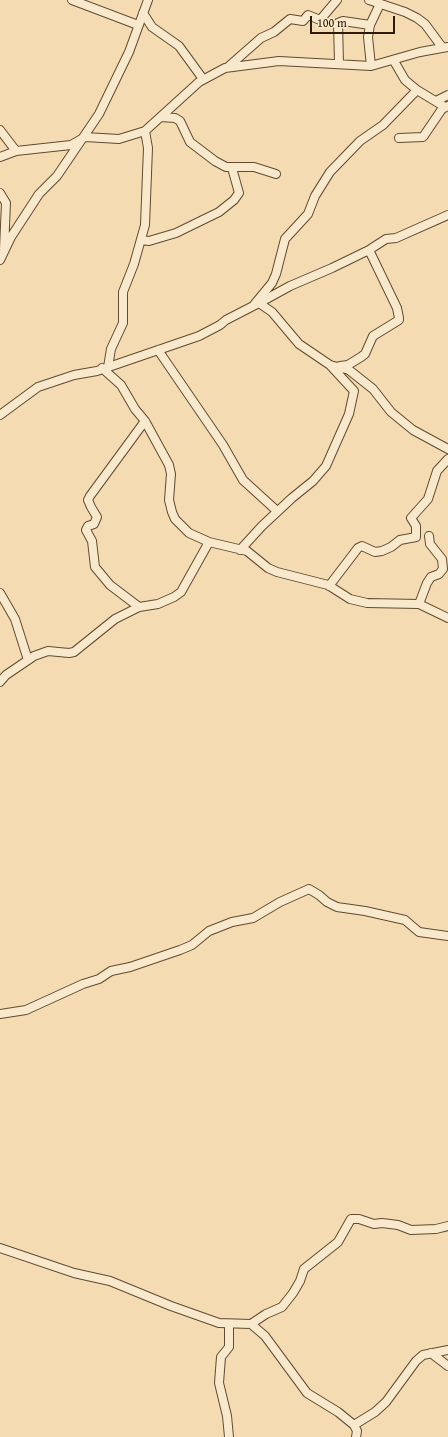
<!DOCTYPE html>
<style>
body{margin:0}
#map{position:relative;width:448px;height:1437px;overflow:hidden;background:#f4dbb1;font-family:"Gentium Book Plus",serif}
canvas{display:block}
.scale{position:absolute;left:310px;top:16px;width:85px;height:18px;box-sizing:border-box;border:2px solid #2e1b06;border-top:0;padding-left:5px;font-size:12px;line-height:14px;white-space:nowrap;color:#2e1b06;-webkit-text-stroke:3px #f8e8cc;paint-order:stroke}
</style>
<div id="map">
<canvas width="448" height="1437"></canvas>
<div class="scale">100 m</div>
</div>
<script>
const ctx = document.querySelector('canvas').getContext('2d');
ctx.lineJoin = 'round';
function toPath(rows) {
  const path = new Path2D();
  for (const r of rows) {
    path.moveTo(r[0], r[1]);
    for (let i = 2; i < r.length; i += 2) path.lineTo(r[i], r[i + 1]);
  }
  return path;
}
function stroke(path, color, width, dash) {
  ctx.strokeStyle = color;
  ctx.lineWidth = width;
  ctx.lineCap = dash ? 'butt' : 'round';
  ctx.setLineDash(dash || []);
  ctx.stroke(path);
}
const minor = toPath([
 [72,0,138,25],
 [369,0,405,12,417,18,425,24,442,47],
 [143,13,152,27,179,46,203,79],
 [394,61,405,80,417,90,445,107],
 [339,63,338,23,343,21,370,25],
 [371,66,368,37,370,25,380,4],
 [228,67,261,38,274,32,290,19,303,21,308,15,320,20,337,0],
 [436,101,448,95],
 [161,117,175,118,180,121,190,142,215,161,226,167,254,167,276,174],
 [0,130,16,151],
 [399,138,423,137,442,109,448,106],
 [0,157,16,151,71,145,85,137,119,139,145,131,199,82,225,68,279,61,371,66,420,52,448,47],
 [0,193,6,203,4,249],
 [141,240,149,241,176,233,219,212,234,200,239,193,232,168],
 [0,260,11,237,39,194,57,176,99,114,129,52,148,0],
 [259,303,290,286,332,268,369,250,386,239,396,238,448,215],
 [253,306,272,283,276,274,285,239,308,214,315,196,330,172,360,141,383,125,417,90],
 [158,350,223,445,243,480,277,511],
 [340,366,348,365,361,357,365,354,373,336,399,320,399,318,397,308,369,250],
 [108,367,111,349,123,323,123,292,134,264,145,225,148,148,145,131],
 [102,368,121,385,135,409,145,421,169,465,171,474,169,500,172,512,175,519,189,533,209,542,247,551,268,568,277,572,328,585,350,599,367,603,419,604,448,618],
 [0,415,38,387,74,375,97,371,199,336,220,325,226,320,259,303,272,312,299,344,330,365,349,370,373,389,391,412,413,430,448,449],
 [240,550,262,526,292,498,313,481,326,466,349,414,354,391,330,365],
 [329,586,358,548,362,546,375,552,382,551,391,547,400,540,416,537,416,526,411,518,428,499,437,471,448,459],
 [0,593,15,619,28,660],
 [419,604,427,583,431,577,439,574,443,569,442,559,430,544,429,536],
 [139,607,110,585,95,567,92,541,86,530,88,526,94,524,97,517,91,507,88,500,90,496,145,421],
 [0,682,6,675,34,656,48,651,69,653,74,652,115,619,139,607,158,604,174,597,181,592,209,542],
 [0,1014,26,1010,83,984,99,979,111,971,130,967,180,950,192,945,209,931,232,922,253,918,280,902,309,889,319,895,327,902,337,907,365,911,405,920,419,932,448,936],
 [0,1248,74,1273,110,1281,171,1306,219,1323,251,1324,265,1336,307,1393,338,1412,354,1425,357,1431,356,1437],
 [251,1324,266,1314,282,1307,293,1293,300,1281,304,1269,338,1242,351,1219,359,1219,374,1224,382,1223,398,1225,411,1230,436,1229,448,1226],
 [431,1353,448,1366],
 [354,1425,375,1412,386,1402,416,1361,423,1355,448,1350],
 [229,1437,227,1416,219,1383,221,1357,229,1347,229,1324]
]);
stroke(minor, '#604b31', 10);
stroke(minor, '#f8e8cc', 8);
</script>
